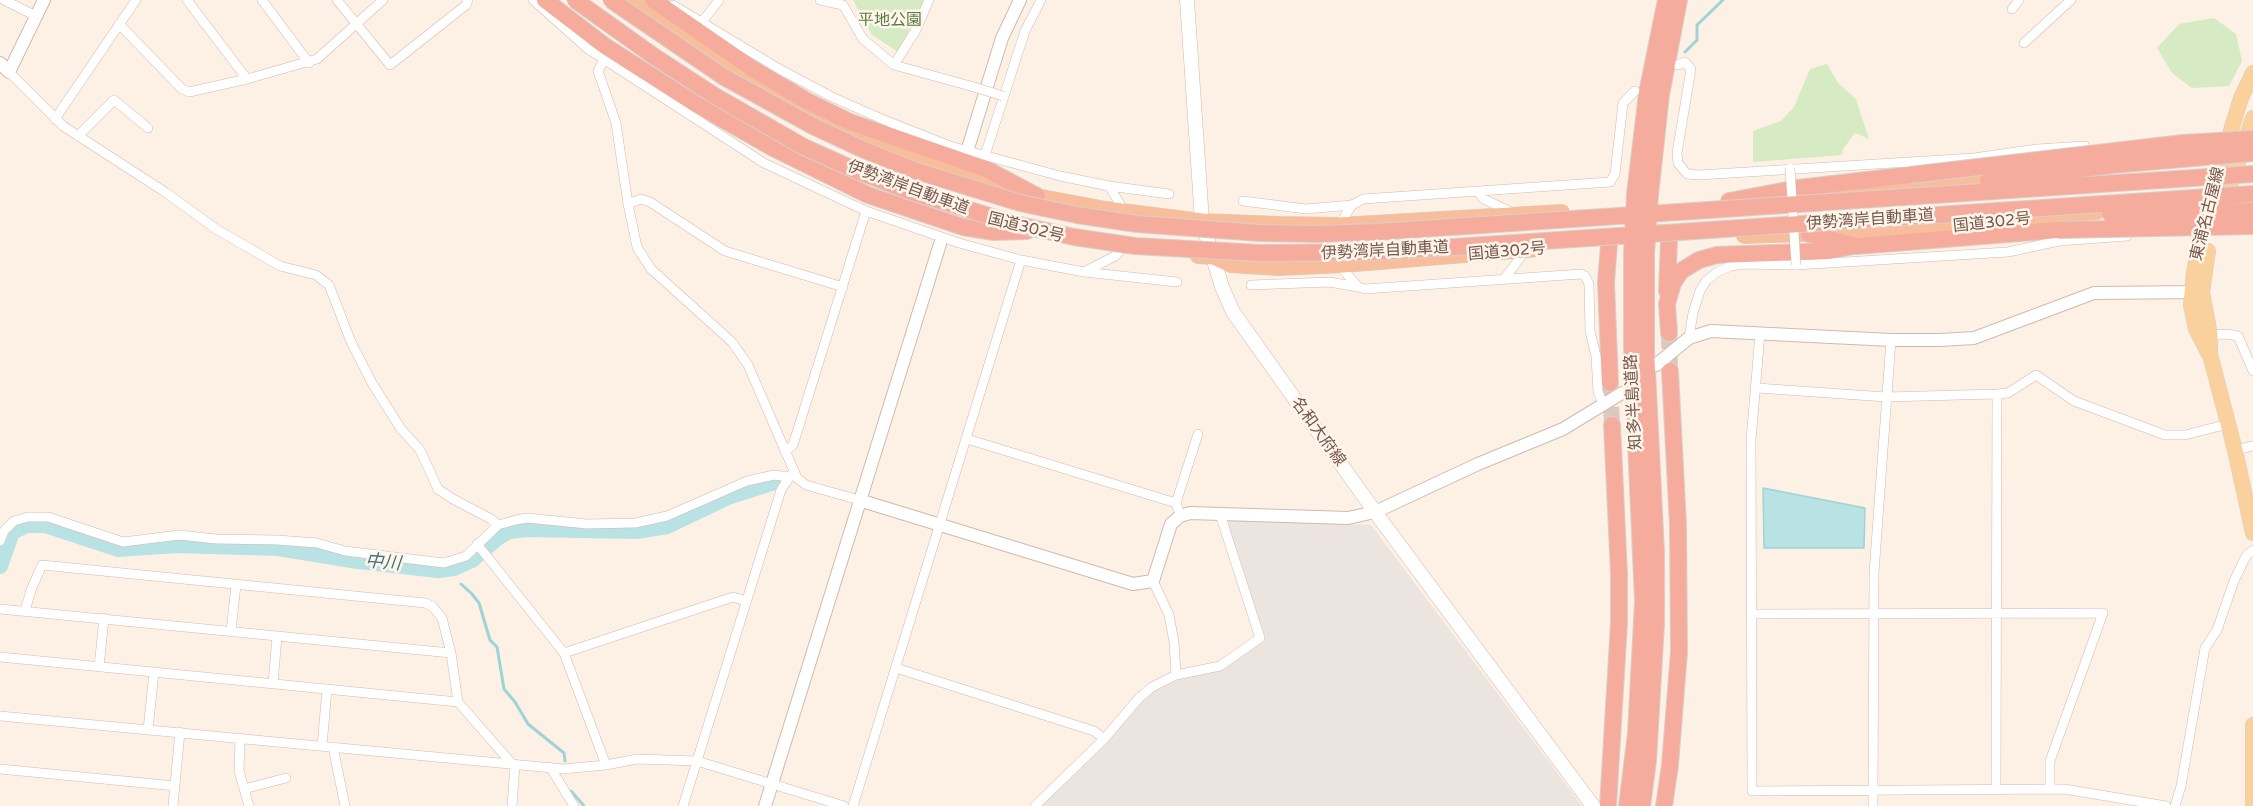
<!DOCTYPE html>
<meta charset="utf-8">
<style>
body{margin:0}
canvas{display:block;background:#fcf1e4}
</style>
<canvas width="2253" height="806"></canvas>
<script>
const ctx = document.querySelector('canvas').getContext('2d');
ctx.lineJoin = 'round';
function fill(path, color) {
  ctx.fillStyle = color;
  ctx.fill(path, 'evenodd');
}
function toPath(rows) {
  const path = new Path2D();
  for (const r of rows) {
    path.moveTo(r[0], r[1]);
    for (let i = 2; i < r.length; i += 2) path.lineTo(r[i], r[i + 1]);
  }
  return path;
}
function stroke(path, color, width, dash) {
  ctx.strokeStyle = color;
  ctx.lineWidth = width;
  ctx.lineCap = dash ? 'butt' : 'round';
  ctx.setLineDash(dash || []);
  ctx.stroke(path);
}
function write(font, color, halo, rows, align = 'center') {
  ctx.font = font + ' "Varela Round","Noto Sans JP",sans-serif';
  ctx.lineWidth = 5;
  ctx.setLineDash([]);
  ctx.textBaseline = 'middle';
  ctx.strokeStyle = halo;
  ctx.fillStyle = color;
  for (const [text, x, y, turn = 0] of rows) {
    ctx.save();
    ctx.translate(x, y);
    ctx.rotate((+turn || 0) * Math.PI / 180);
    ctx.textAlign = isNaN(turn) ? turn : align;
    if (halo) ctx.strokeText(text, 0, 0);
    ctx.fillText(text, 0, 0);
    ctx.restore();
  }
}
fill(toPath([
 [1230,520,1371,525,1582,806,1042,806,1102,748,1128,715,1149,694,1162,685,1177,679,1212,671,1233,662,1265,638,1227,524]
]), '#ece4df');
fill(toPath([
 [853,0,924,0,898,52,871,34],
 [2214,18,2236,34,2242,61,2229,86,2192,88,2172,73,2157,48,2179,24],
 [1827,64,1838,83,1856,99,1869,139,1855,133,1843,149,1842,155,1753,162,1753,131,1781,121,1794,107,1810,69]
]), '#d6eac3');
const water = toPath([
 [1763,488,1865,508,1864,548,1764,548,1763,488]
]);
fill(water, '#b9e2e5');
stroke(water, '#9fd3d7', 1.5);
stroke(toPath([
 [1685,52,1697,40,1697,25,1723,0],
 [461,584,472,594,479,603,490,640,497,647,504,689,515,702,528,724,564,753,565,761],
 [571,791,584,806]
]), '#9fd3d7', 3);
stroke(toPath([
 [0,566,12,532,26,525,45,525,118,549,177,545,278,548,358,561,438,570,454,568,472,560,496,539,509,531,527,529,636,531,667,526,728,497,775,482]
]), '#b9e2e5', 16);
stroke(toPath([
 [1669,333,1670,371],
 [1610,383,1612,425]
]), '#dacabe', 16, [16, 8]);
const minor = toPath([
 [4,0,36,16],
 [187,0,247,79],
 [262,0,309,63],
 [337,0,390,65,466,5,468,0],
 [533,0,588,49,764,163,866,211,959,243,1021,260,1084,272,1115,256,1123,248],
 [820,0,843,5,863,39,894,65,974,87],
 [673,5,781,70,832,97,889,122,950,146,1060,176,1109,186,1125,212],
 [2012,9,2019,0],
 [702,22,719,0],
 [119,24,182,89,189,92,247,79,317,59,383,0],
 [2024,43,2071,0],
 [604,60,598,71,616,123,628,204,637,247,651,269,732,342,748,365,797,478,806,485,859,500],
 [894,65,916,30,929,0],
 [1678,65,1685,62,1691,69,1677,153,1678,163,1687,174,1699,175,1974,158,2037,149,2085,146],
 [9,72,63,126,165,192,216,229,280,266,316,275,329,285,351,342,372,383,401,429,420,450,438,489,453,499,491,519,498,525],
 [55,119,136,0],
 [78,136,114,100,148,128],
 [985,155,1025,31,1041,0],
 [1109,186,1169,194],
 [1478,192,1484,199,1515,214],
 [1243,201,1306,209,1352,205],
 [628,204,641,199,650,202,725,251,843,287],
 [1339,225,1352,205,1363,199,1610,182,1615,174,1623,103,1635,91],
 [1339,265,1358,287,1365,289,1581,274,1585,276,1589,284,1590,331,1596,356,1598,392,1604,405],
 [1084,272,1177,282],
 [1504,279,1526,250],
 [1251,285,1329,282,1358,287],
 [1760,334,1751,440,1752,791,2064,789,2166,806],
 [2210,335,2227,334,2238,336,2253,371],
 [1689,338,1693,313,1700,291,1706,281,1717,272,1731,266,1743,264,1796,265,2008,252,2059,241,2127,236],
 [1757,388,1886,397,1997,394,2008,393,2036,375,2074,401,2165,435,2185,435,2228,424],
 [967,439,1176,503],
 [2235,450,2253,446],
 [785,452,793,445,866,211],
 [1178,509,1176,503,1198,434],
 [0,541,4,531,14,521,28,517,48,517,123,542,179,535,216,539,277,540,317,543,345,551,444,563,466,556,498,525,516,520,527,518,587,524,635,523,667,516,747,481,774,475,788,477],
 [477,544,564,653,606,765],
 [1153,581,1169,615,1174,642,1176,675],
 [0,609,451,653],
 [25,611,31,590,42,565,425,603,432,606,442,618,451,653,458,702,513,765],
 [1753,614,2103,613,2050,761,2050,789],
 [231,631,236,585],
 [564,653,733,597,746,601],
 [0,657,458,702],
 [99,667,104,618],
 [896,668,1094,731,1104,739],
 [273,683,277,637],
 [0,716,563,769,606,765,637,759,697,761,844,806],
 [148,730,154,672],
 [240,738,239,771,249,806],
 [322,746,327,689],
 [333,747,345,806],
 [550,767,574,806],
 [0,769,175,786],
 [244,789,286,778],
 [1996,790,1997,394],
 [173,806,180,732],
 [512,806,515,765],
 [683,806,781,490,791,475],
 [853,806,1021,260],
 [1035,806,1104,739,1139,698,1152,687,1176,675,1220,666,1260,638,1220,514],
 [1873,806,1874,573,1891,340],
 [2175,806,2181,786,2205,648,2217,630,2234,581,2246,556,2253,550]
]);
const tertiary = toPath([
 [0,63,9,72,44,0],
 [969,145,1002,38,1020,0],
 [1656,365,1689,338,1711,331,1891,340,1940,340,1974,338,2094,293,2200,292],
 [859,500,1133,584,1153,581,1171,524,1180,516,1190,513,1348,518,1375,512,1478,464,1563,429,1622,393],
 [765,806,940,244]
]);
const secondary = toPath([
 [1187,0,1202,221,1222,287,1233,312,1375,512,1593,806]
]);
const primary = toPath([
 [2253,73,2241,98,2207,208,2194,272,2191,305,2196,329,2211,358,2219,389,2235,450,2253,533],
 [2223,206,2253,118],
 [2208,251,2202,292,2210,335,2210,352],
 [2253,806,2253,725]
]);
const trunk = toPath([
 [629,0,780,96,845,131,909,157,1037,196,1106,209,1202,221,1279,224,1339,225,1562,212],
 [1801,195,1999,180],
 [1744,236,1922,230,2097,212],
 [1198,256,1213,257,1231,265,1279,268,1343,265,1538,249]
]);
const motorway = toPath([
 [545,0,605,46,696,104,773,148,868,195,963,227,994,232,1027,231],
 [653,0,753,69,807,101,850,122,986,169,1037,196],
 [1635,194,1647,93,1666,0],
 [1650,195,1661,95,1679,0],
 [1729,201,1798,188,1910,175],
 [1809,234,1857,246,2058,230],
 [1609,244,1606,282,1610,383],
 [1667,291,1669,241],
 [1669,333,1667,304,1673,283,1681,271,1699,260,1717,255,1829,251,1853,246],
 [1608,806,1619,623,1619,574,1612,425],
 [1627,806,1636,733,1643,601,1632,351,1632,254],
 [1642,806,1648,761,1656,624,1656,552,1646,350,1646,254],
 [1664,806,1670,765,1679,652,1678,525,1670,371]
]);
stroke(minor, '#d0baae', 10);
stroke(tertiary, '#d0baae', 14);
stroke(secondary, '#d2b9ab', 15);
stroke(primary, '#d8d0cc', 16);
stroke(trunk, '#d8d0cc', 16);
stroke(motorway, '#d8d0cc', 18);
stroke(minor, '#fff', 9);
stroke(tertiary, '#fff', 12);
stroke(secondary, '#fff', 14);
stroke(primary, '#fad09d', 15);
stroke(trunk, '#f8be9c', 15);
stroke(motorway, '#f6ac9c', 16);
const minorBridge = toPath([
 [974,87,1003,96],
 [1790,168,1796,265]
]);
const motorwayBridge = toPath([
 [575,0,655,57,715,96,804,147,855,170,909,191,1015,224,1074,237,1135,246,1260,253,1378,252,2253,194],
 [611,0,724,77,813,126,862,149,916,171,1020,203,1077,215,1137,224,1260,233,1318,234,1376,232,2253,174],
 [1910,175,2183,143,2253,139],
 [1988,181,2112,165,2253,153],
 [2110,214,2253,211],
 [2058,230,2253,226],
 [1632,254,1635,194],
 [1646,254,1650,195]
]);
stroke(minorBridge, '#d0baae', 10, []);
stroke(motorwayBridge, '#d8d0cc', 18, []);
stroke(minorBridge, '#fff', 9);
stroke(motorwayBridge, '#f6ac9c', 16);
write('16px', '#577a42', '#fff5eb', [
 ["平地公園",890,21]
]);
write('16px', '#75564a', '#fff5eb', [
 ["伊勢湾岸自動車道",908,188,20],
 ["東浦名古屋線",2208,214,-76],
 ["伊勢湾岸自動車道",1870,220,-4],
 ["国道302号",1992,223,-6],
 ["国道302号",1026,228,14],
 ["伊勢湾岸自動車道",1385,251,-3],
 ["国道302号",1507,252,-5],
 ["知多半島道路",1634,402,-93],
 ["名和大府線",1318,432,54]
]);
write('italic 18px', '#3e757a', '#fff5eb', [
 ["中川",383,563,5]
]);
</script>
